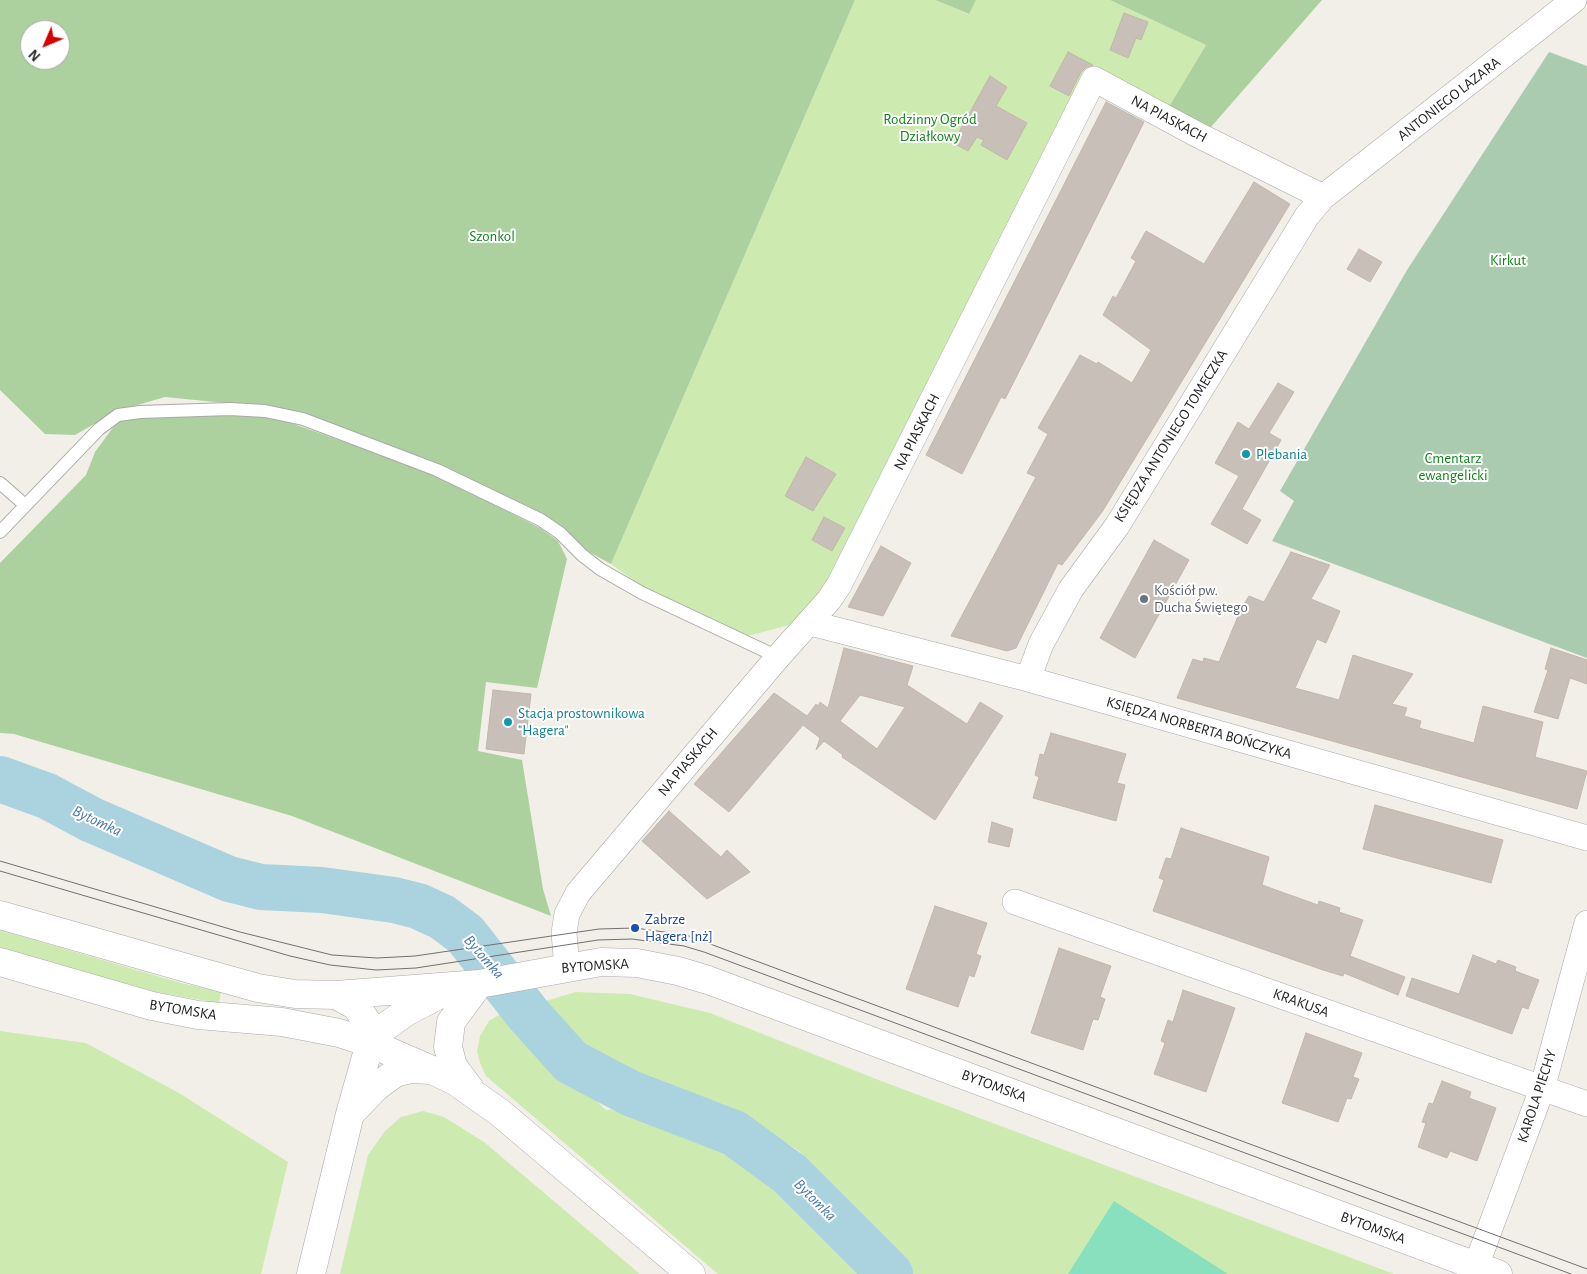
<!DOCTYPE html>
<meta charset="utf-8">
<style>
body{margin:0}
#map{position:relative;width:1587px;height:1274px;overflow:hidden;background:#f2efe9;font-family:"Alegreya Sans",sans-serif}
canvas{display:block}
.north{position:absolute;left:20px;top:20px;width:50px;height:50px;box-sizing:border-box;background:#fff;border:1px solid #a7a7a7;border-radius:50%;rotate:225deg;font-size:14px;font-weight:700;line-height:20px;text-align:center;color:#222}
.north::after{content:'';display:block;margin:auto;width:18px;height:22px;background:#d40000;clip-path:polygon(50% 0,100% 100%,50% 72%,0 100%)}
</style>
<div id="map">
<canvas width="1587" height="1274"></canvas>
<div class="north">N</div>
</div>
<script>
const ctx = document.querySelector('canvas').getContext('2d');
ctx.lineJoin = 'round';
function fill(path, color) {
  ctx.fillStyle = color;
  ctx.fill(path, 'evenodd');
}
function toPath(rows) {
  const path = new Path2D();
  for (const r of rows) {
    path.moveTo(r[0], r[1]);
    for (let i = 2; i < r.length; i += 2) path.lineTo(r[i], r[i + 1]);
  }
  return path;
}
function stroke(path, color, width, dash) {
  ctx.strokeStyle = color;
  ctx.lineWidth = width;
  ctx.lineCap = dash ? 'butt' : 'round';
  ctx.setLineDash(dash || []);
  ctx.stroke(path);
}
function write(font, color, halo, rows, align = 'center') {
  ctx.font = font + ' "Alegreya Sans",sans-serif';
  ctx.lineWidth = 4;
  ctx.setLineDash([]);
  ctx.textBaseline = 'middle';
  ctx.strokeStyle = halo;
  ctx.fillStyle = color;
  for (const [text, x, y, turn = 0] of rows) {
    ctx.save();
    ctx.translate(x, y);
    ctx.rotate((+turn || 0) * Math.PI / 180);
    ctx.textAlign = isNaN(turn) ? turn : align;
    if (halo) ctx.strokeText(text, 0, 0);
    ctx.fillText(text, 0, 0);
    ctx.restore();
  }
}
fill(toPath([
 [855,0,935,0,968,14,976,0,1110,0,1206,45,1164,115,1086,82,823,616,744,637,659,599,611,564],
 [0,930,181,983,221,992,219,1003,156,992,0,948],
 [576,992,630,994,710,1013,876,1079,1394,1274,913,1274,799,1151,726,1105,682,1090,602,1070,542,1002],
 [504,1012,606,1110,648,1107,706,1129,772,1172,842,1237,877,1274,718,1274,486,1076,480,1063,477,1051,480,1036,489,1021],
 [0,1031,86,1043,179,1093,288,1162,261,1274,0,1274],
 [423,1111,444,1117,484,1142,640,1274,340,1274,368,1155,385,1131,401,1117]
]), '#cdebb0');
fill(toPath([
 [0,0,855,0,611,564,437,469,245,405,165,397,117,411,75,435,45,434,0,390],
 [30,30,60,30,60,60,30,60],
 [935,0,976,0,969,14],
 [1110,0,1322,0,1197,143,1164,115,1206,45],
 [183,410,274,417,435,474,540,528,558,541,567,559,537,688,486,682,478,751,522,760,543,889,551,916,292,816,14,734,0,733,0,563,86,475,95,452,117,422]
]), '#add19e');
fill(toPath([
 [1549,52,1587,66,1587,658,1272,541,1294,501,1280,491,1407,270]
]), '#aacbaf');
fill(toPath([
 [1114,1201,1228,1274,1068,1274]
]), '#88e0be');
stroke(toPath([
 [0,779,47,796,92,820,229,879,261,887,322,890,394,900,418,906,442,917,465,934,528,1014,571,1062,630,1093,734,1133,790,1174,890,1274]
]), '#aad3df', 46);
const building = toPath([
 [1124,13,1148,22,1141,40,1136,38,1128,58,1110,50,1124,13],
 [1068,52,1093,65,1086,67,1081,72,1069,96,1050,86,1068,52],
 [990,76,1007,87,996,106,1027,123,1007,160,981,145,984,140,977,137,968,151,953,143,990,76],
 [1106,102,1144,122,1031,348,1005,399,1001,397,962,474,926,455,1106,102],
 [1254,182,1290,204,1102,512,1062,565,1058,563,1016,648,1007,651,951,636,1036,477,1027,473,1048,434,1038,428,1080,355,1097,364,1098,362,1132,383,1151,350,1103,315,1113,296,1116,298,1136,261,1131,258,1146,231,1204,264,1254,182],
 [1359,249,1382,262,1370,282,1347,269,1359,249],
 [1278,383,1294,392,1269,433,1281,440,1242,509,1261,520,1247,544,1211,524,1239,476,1215,463,1238,422,1249,429,1278,383],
 [806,457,836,474,813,511,785,496,806,457],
 [824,517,845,528,832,551,812,540,824,517],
 [1154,540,1189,560,1135,658,1100,638,1154,540],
 [881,546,911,563,883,616,848,607,881,546],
 [1291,552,1330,565,1311,599,1340,611,1326,643,1317,639,1295,688,1339,700,1353,655,1413,674,1392,704,1407,708,1404,716,1421,721,1419,728,1474,743,1483,706,1543,722,1535,757,1587,771,1577,809,1177,698,1193,659,1203,662,1204,658,1219,662,1241,609,1249,596,1264,602,1291,552],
 [844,648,913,666,907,685,967,724,980,702,1003,716,935,820,842,757,843,755,824,741,816,750,820,738,803,725,729,812,694,784,774,693,807,716,816,704,818,706,820,702,828,708,844,648],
 [860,695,905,707,877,749,840,721,860,695],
 [1551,648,1587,660,1587,684,1570,678,1558,719,1534,712,1548,670,1545,669,1551,648],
 [493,690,531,694,524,754,486,749,493,690],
 [1051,733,1126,754,1117,783,1125,785,1116,821,1033,798,1039,777,1035,775,1040,754,1044,755,1051,733],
 [1375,805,1503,840,1491,883,1363,849,1375,805],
 [669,811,721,857,727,850,750,872,707,899,642,841,669,811],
 [992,822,1013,829,1009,847,988,842,992,822],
 [1181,828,1269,857,1262,885,1318,905,1319,901,1340,908,1339,912,1363,920,1350,956,1405,977,1398,995,1344,973,1343,976,1323,970,1153,911,1164,880,1159,878,1166,858,1171,859,1181,828],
 [935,906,987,923,976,954,981,956,974,977,969,975,958,1007,906,989,935,906],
 [1059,948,1111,966,1100,997,1105,999,1098,1020,1093,1019,1083,1050,1031,1033,1059,948],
 [1473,955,1496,964,1498,960,1516,967,1515,971,1539,980,1528,1009,1522,1007,1512,1034,1406,996,1412,978,1459,994,1473,955],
 [1183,990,1235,1008,1206,1092,1154,1074,1165,1043,1161,1041,1168,1020,1173,1022,1183,990],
 [1306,1033,1362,1053,1353,1077,1359,1079,1351,1099,1347,1098,1338,1122,1282,1103,1306,1033],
 [1442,1081,1471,1092,1469,1098,1496,1108,1477,1161,1450,1151,1447,1158,1418,1147,1426,1123,1422,1122,1429,1103,1433,1104,1442,1081]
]);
fill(building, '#c7bfb8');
stroke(building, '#c4b6ab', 1);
const service = toPath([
 [0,483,25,505],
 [0,532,99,429,118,415,140,412,230,409,265,411,303,419,437,470,541,520,560,533,582,555,600,569,642,593,778,657]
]);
const minor = toPath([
 [810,623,1028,679,1587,838],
 [1028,679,1041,644,1071,589,1117,526,1307,216,1323,197,1574,0],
 [1015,902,1587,1104],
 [567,967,564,933,567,914,578,893,778,657,829,600,839,585,1094,79,1198,135,1323,197],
 [1476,1266,1542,1089,1587,923]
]);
const tertiary = toPath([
 [0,915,197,971,258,988,295,994,336,995,479,984,601,962,637,963,678,971,708,980,1498,1274],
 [0,962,152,1006,198,1015,282,1022,339,1033,370,1043,432,1070,455,1081,499,1112,691,1274],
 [370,1043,385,1027,406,1012,444,992],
 [470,1089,453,1066,448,1047,451,1022,479,984],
 [351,1113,376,1087,395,1073,411,1069,430,1070],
 [311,1274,350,1114,370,1043,367,1022,356,1006,336,995]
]);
stroke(service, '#a9a9a9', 14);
stroke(minor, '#a9a9a9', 26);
stroke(tertiary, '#a9a9a9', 29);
stroke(service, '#fff', 12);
stroke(minor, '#fff', 25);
stroke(tertiary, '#fff', 28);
stroke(toPath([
 [0,861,240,932,332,955,377,958,415,956,599,929,635,928,686,935,1587,1269],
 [0,871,290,956,330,965,376,970,416,968,598,940,632,939,684,946,704,952,1571,1274]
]), '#707070', 1);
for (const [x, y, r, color] of [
 [1246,454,5,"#0f9aa8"],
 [1144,599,5,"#6b7280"],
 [508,722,5,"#0f9aa8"],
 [635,928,5,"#1a4fb4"]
]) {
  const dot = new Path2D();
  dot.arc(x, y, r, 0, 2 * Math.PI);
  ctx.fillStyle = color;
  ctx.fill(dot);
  stroke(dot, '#fff', 2);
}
write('15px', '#222', '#fff', [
 ["ANTONIEGO LAZARA",1449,99,-38],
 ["NA PIASKACH",1169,119,28],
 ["NA PIASKACH",917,432,-63],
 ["KSIĘDZA ANTONIEGO TOMECZKA",1171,436,-58],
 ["KSIĘDZA NORBERTA BOŃCZYKA",1199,728,16],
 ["NA PIASKACH",688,762,-50],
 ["BYTOMSKA",595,966,-4],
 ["KRAKUSA",1301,1003,20],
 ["BYTOMSKA",183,1010,9],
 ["BYTOMSKA",994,1086,20],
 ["KAROLA PIECHY",1537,1096,-72],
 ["BYTOMSKA",1373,1228,20]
]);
write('15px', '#0c8416', '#fff', [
 ["Rodzinny Ogród",930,119],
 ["Działkowy",930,136],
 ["Szonkol",492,236],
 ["Kirkut",1508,260],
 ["Cmentarz",1453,458],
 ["ewangelicki",1453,475]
]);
write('15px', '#0d838f', '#fff', [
 ["Plebania",1256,454],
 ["Stacja prostownikowa",518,713],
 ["\"Hagera\"",518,730]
], 'left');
write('15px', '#5b616d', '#fff', [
 ["Kościół pw.",1154,590],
 ["Ducha Świętego",1154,607]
], 'left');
write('15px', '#164399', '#fff', [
 ["Zabrze",645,919],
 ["Hagera [nż]",645,936]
], 'left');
write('italic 16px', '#4a7aab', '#fff', [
 ["Bytomka",97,821,25],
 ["Bytomka",484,957,49],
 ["Bytomka",815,1200,45]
]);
</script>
